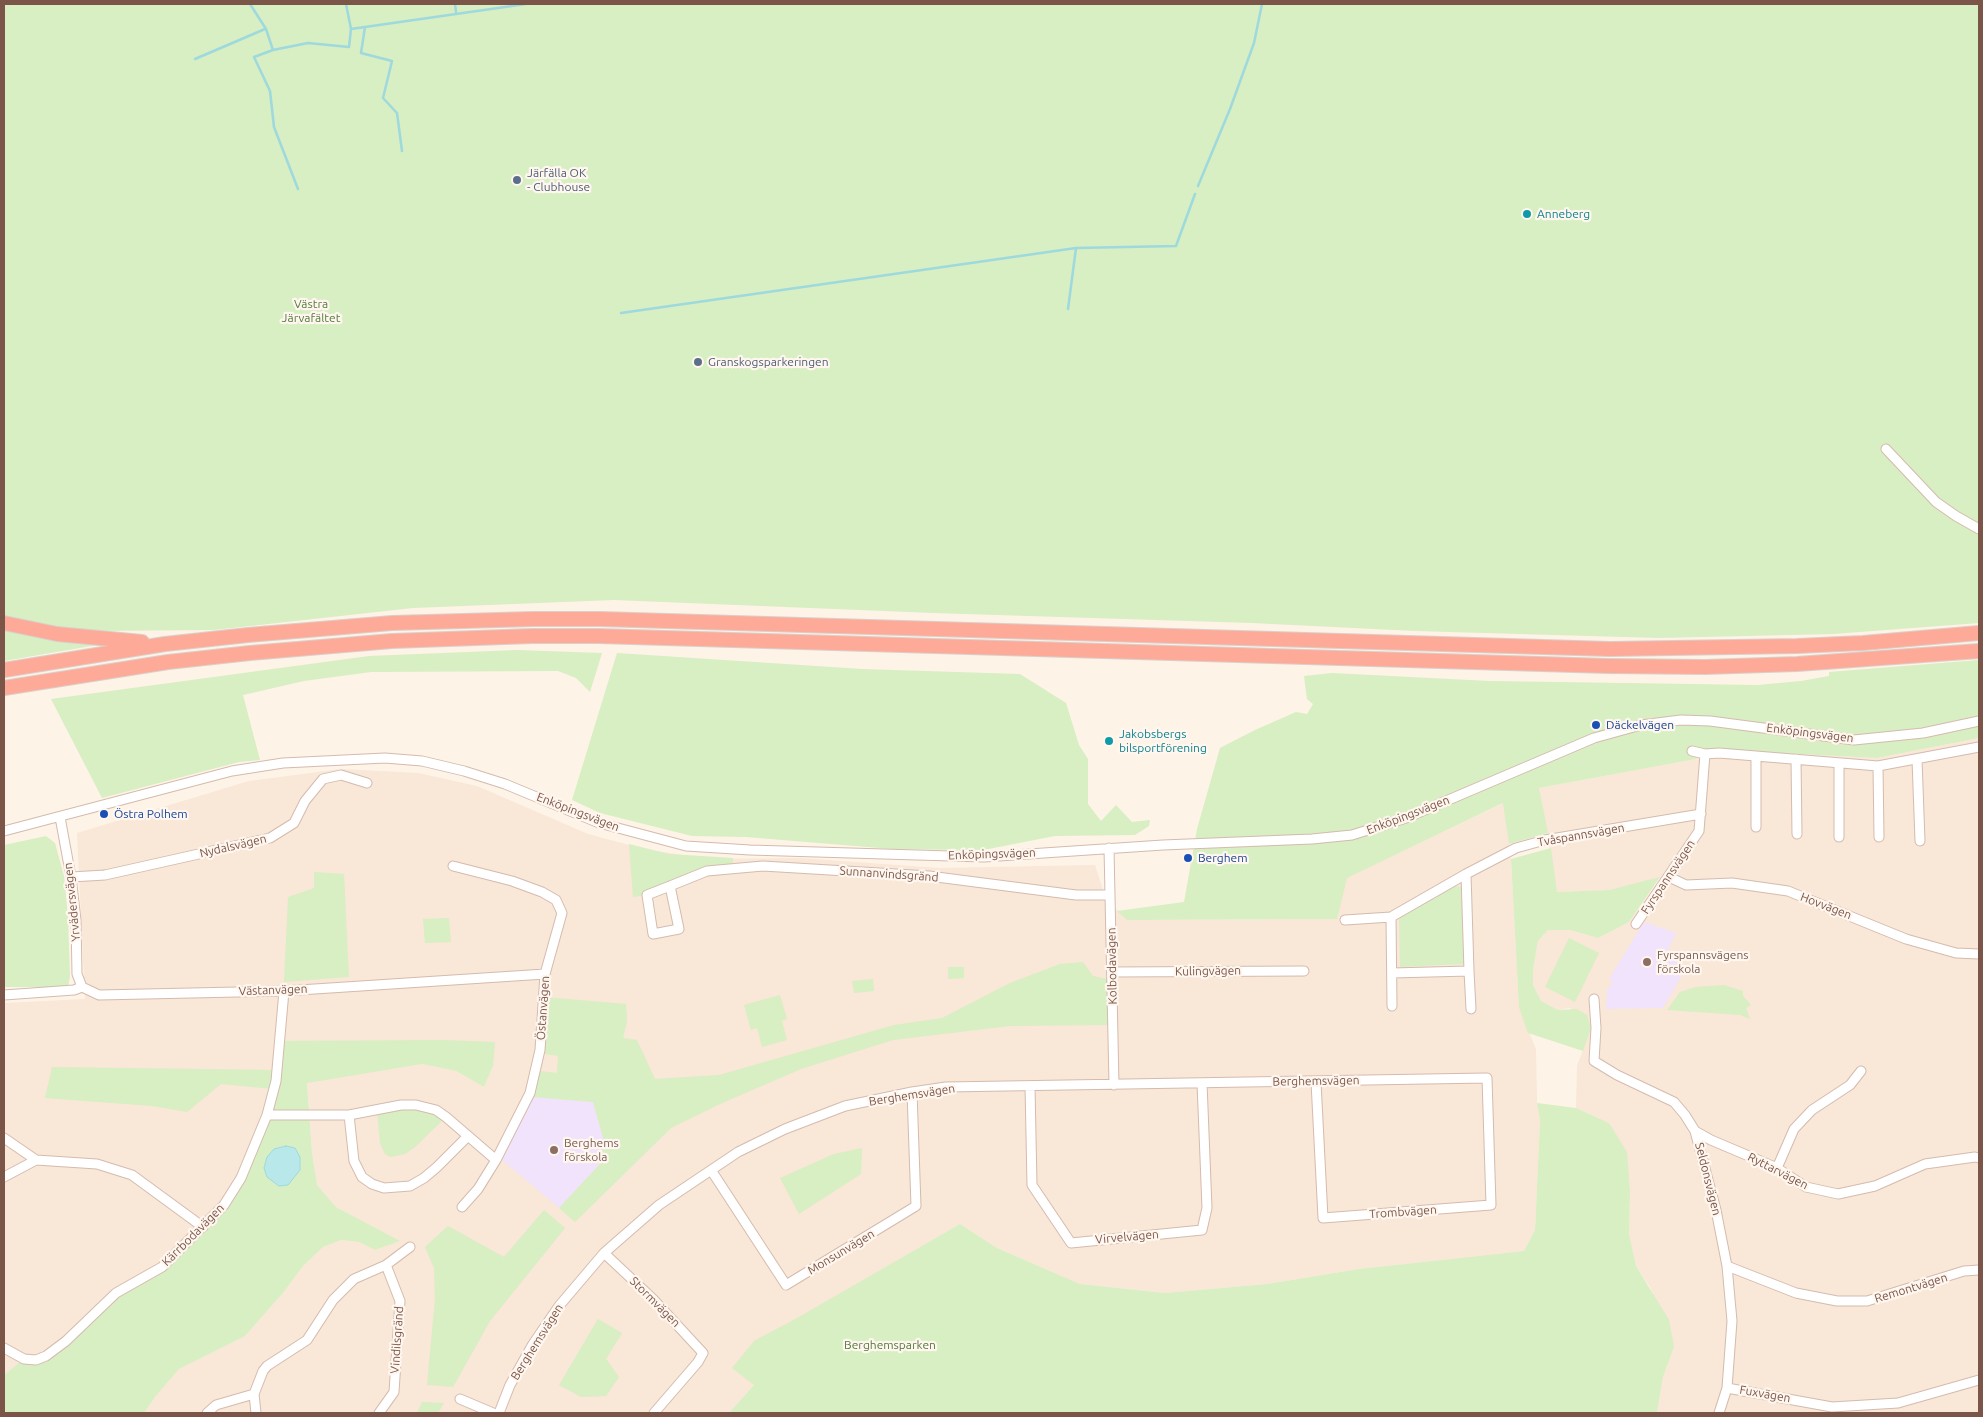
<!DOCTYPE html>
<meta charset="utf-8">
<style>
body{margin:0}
#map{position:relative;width:1983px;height:1417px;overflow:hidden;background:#fef3e7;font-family:Ubuntu,sans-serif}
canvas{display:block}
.frame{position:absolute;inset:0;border:5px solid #7b5648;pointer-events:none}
</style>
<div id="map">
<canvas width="1983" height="1417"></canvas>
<div class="frame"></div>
</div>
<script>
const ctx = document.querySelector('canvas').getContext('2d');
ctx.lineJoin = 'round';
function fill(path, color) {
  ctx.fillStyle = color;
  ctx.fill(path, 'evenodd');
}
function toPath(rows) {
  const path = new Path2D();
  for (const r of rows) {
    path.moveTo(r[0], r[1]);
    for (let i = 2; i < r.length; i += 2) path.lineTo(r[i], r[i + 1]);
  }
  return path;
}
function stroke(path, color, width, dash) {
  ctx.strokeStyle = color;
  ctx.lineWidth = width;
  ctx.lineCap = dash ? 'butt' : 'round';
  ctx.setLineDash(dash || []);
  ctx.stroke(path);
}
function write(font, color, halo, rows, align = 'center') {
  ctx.font = font + ' Ubuntu,sans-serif';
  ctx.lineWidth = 4.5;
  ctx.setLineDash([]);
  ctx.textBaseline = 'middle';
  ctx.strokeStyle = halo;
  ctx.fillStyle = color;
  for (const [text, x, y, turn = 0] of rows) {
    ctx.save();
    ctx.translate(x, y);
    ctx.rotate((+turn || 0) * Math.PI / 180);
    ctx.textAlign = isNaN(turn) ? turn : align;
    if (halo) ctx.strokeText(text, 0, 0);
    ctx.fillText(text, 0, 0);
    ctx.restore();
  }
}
fill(toPath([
 [1979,738,1979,1413,1657,1413,1663,1377,1674,1347,1651,1289,1636,1266,1629,1234,1630,1193,1609,1123,1576,1108,1577,1066,1591,1029,1570,1008,1558,1010,1541,1001,1533,985,1533,970,1538,941,1548,930,1570,930,1598,938,1629,922,1660,878,1609,890,1557,892,1539,788,1696,759,1702,749,1877,758],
 [341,769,418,773,477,786,588,834,644,849,708,859,800,858,939,868,1095,865,1106,899,1127,920,1337,919,1346,878,1504,803,1511,859,1519,1008,1536,1049,1537,1103,1540,1120,1535,1230,1524,1251,1359,1269,1267,1284,1165,1293,1080,1284,997,1248,960,1224,792,1322,755,1340,754,1385,729,1413,144,1413,155,1397,179,1369,245,1336,283,1293,303,1266,323,1247,341,1240,359,1242,375,1250,399,1241,336,1207,317,1185,312,1153,307,1082,422,1064,456,1071,484,1087,493,1066,279,1041,267,1115,224,1205,162,1267,46,1356,24,1359,4,1375,4,1003,85,999,77,833,249,781]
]), '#f9e7d7');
fill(toPath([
 [1644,922,1676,933,1666,954,1685,970,1663,1008,1606,1009,1607,990,1613,982,1609,979],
 [532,1097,593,1102,604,1141,598,1166,559,1208,501,1159]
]), '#f0e3fb');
fill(toPath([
 [4,4,1979,4,1979,623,1833,634,1659,638,1415,631,1252,623,933,613,614,600,413,608,214,630,87,631,42,626,4,617],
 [4,628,103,644,4,661],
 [517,650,602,653,590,692,576,678,558,671,371,672,304,681,243,695,260,760,239,762,102,798,51,699,369,656],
 [617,653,862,669,1020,674,1066,703,1079,745,1088,759,1088,804,1101,821,1116,805,1132,822,1150,820,1149,826,1135,835,1055,836,983,850,892,849,746,837,692,836,600,813,572,800],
 [1979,660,1979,738,1877,758,1702,749,1696,759,1539,788,1548,833,1509,844,1503,803,1347,878,1337,919,1127,920,1117,911,1184,902,1197,829,1220,748,1255,730,1296,712,1307,714,1313,704,1307,699,1304,676,1332,673,1489,681,1758,685,1801,681,1829,676,1829,672],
 [46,836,55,843,64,876,68,917,70,976,68,987,4,987,4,845],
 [629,844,669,854,733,858,733,868,707,871,647,895,633,897],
 [1551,848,1557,892,1609,890,1660,877,1629,922,1598,938,1570,930,1548,930,1538,941,1533,970,1533,985,1541,1001,1558,1010,1577,1009,1587,1015,1591,1029,1583,1051,1528,1033,1519,1008,1511,859],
 [314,872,344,874,349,977,284,982,288,897,314,888],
 [1451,886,1461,887,1464,964,1400,967,1399,916],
 [449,918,451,942,425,943,423,919],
 [1569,938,1599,953,1575,1002,1545,987],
 [1083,962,1093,976,1107,979,1108,1025,1010,1026,893,1040,801,1069,720,1104,671,1128,575,1222,559,1208,600,1164,604,1141,593,1102,532,1097,539,1071,557,1073,558,1056,539,1053,544,997,626,1004,627,1021,623,1038,637,1040,655,1079,719,1075,894,1025,942,1018,1010,983,1060,964],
 [948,967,964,967,964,978,948,979],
 [873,979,874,991,854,993,852,981],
 [1724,985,1743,991,1743,996,1751,1005,1746,1008,1750,1019,1740,1015,1667,1010,1680,992,1696,987],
 [780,995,787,1019,782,1021,787,1040,762,1047,757,1028,751,1030,744,1005],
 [443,1040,495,1042,493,1066,484,1087,456,1071,422,1064,307,1083,312,1153,317,1185,336,1207,400,1241,375,1250,359,1242,341,1240,323,1247,303,1266,283,1293,245,1336,179,1369,155,1397,144,1413,4,1413,4,1375,24,1359,46,1356,116,1293,162,1267,203,1227,241,1178,273,1089,221,1084,187,1112,152,1106,45,1098,52,1067,276,1070,278,1041],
 [1537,1103,1576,1108,1609,1123,1627,1152,1630,1193,1629,1234,1636,1266,1669,1320,1674,1347,1663,1377,1657,1413,729,1413,754,1385,732,1368,755,1340,792,1321,960,1224,997,1248,1080,1284,1165,1293,1267,1284,1359,1269,1524,1251,1535,1230,1540,1120],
 [401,1105,446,1117,415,1147,405,1154,390,1157,385,1154,380,1143,377,1111],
 [862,1148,861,1174,799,1214,780,1178,834,1154],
 [544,1210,565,1228,490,1321,453,1387,427,1385,435,1299,434,1268,425,1247,448,1226,504,1257],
 [598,1319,622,1333,606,1359,619,1377,606,1396,581,1397,559,1385],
 [422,1402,444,1403,438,1413,417,1413]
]), '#d8eec3');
const water = toPath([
 [286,1146,295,1148,300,1157,300,1170,288,1185,279,1186,267,1177,264,1168,267,1157,274,1149,286,1146]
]);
fill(water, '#b9e8ea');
stroke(water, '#9ed9dd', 1);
stroke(toPath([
 [250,4,266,29,273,50,254,57,270,91,274,127,298,189],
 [346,4,351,29],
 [455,4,456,12],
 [365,27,361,53,392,61,383,98,397,113,402,151],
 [273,50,308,43,349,47,351,29,526,4],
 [195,59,265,29],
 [1198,186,1230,109,1254,43,1262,4],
 [1068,309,1076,248,1176,246,1195,194],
 [621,313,1076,248]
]), '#9ed9dd', 2.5);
const minor = toPath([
 [1886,449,1936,502,1956,516,1979,529],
 [1692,751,1705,754,1719,753,1878,766,1979,747],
 [1756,756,1756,827],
 [1796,759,1797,834],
 [1917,759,1920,841],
 [1839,763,1839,837],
 [1878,766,1879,837],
 [60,817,71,877,76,920,77,974,82,987],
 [4,831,232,771,283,763,385,758,422,761,464,771,505,784,599,823,686,846,750,850,984,857,1163,845,1312,839,1352,835,1406,818,1594,738,1641,725,1681,720,1710,721,1854,740,1923,733,1979,721],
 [1109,848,1114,1085],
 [453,866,512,881,542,892,556,900,562,913,545,974,540,1050,530,1093,496,1160,478,1189,462,1207],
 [1466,874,1516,848,1545,840,1701,814],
 [71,877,105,875,270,838,294,823,305,801,323,779,341,775,367,783],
 [1669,877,1686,885,1732,883,1788,891,1906,939,1956,953,1979,954],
 [670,886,679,929,653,934,647,895,670,886,707,871,763,866,929,876,1076,895,1110,895],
 [1345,920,1391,917],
 [1636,924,1699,831,1705,754],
 [1469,971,1471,1009],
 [1112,972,1304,971],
 [1392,973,1469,971,1466,874,1391,917,1392,1006],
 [4,995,74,990,82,987,99,995,284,991,545,974],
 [1594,999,1596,1028,1594,1061,1617,1075,1674,1102,1685,1115,1695,1131,1716,1210,1727,1266,1732,1321,1727,1388,1719,1413],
 [1030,1086,1032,1185,1071,1243,1202,1230,1207,1208,1202,1083],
 [267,1115,349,1115,401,1105,416,1105,436,1110,446,1117,496,1160],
 [349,1115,354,1161,362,1177,372,1184,384,1188,410,1186,424,1178,437,1167,468,1136],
 [1695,1131,1711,1140,1777,1168,1806,1187,1838,1194,1875,1186,1925,1164,1975,1157,1979,1158],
 [4,1138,36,1160,97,1164,132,1175,203,1227],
 [1777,1168,1794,1129,1812,1110,1850,1085,1861,1071],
 [711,1170,786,1285,916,1206,912,1092],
 [4,1177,36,1160],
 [604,1253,653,1299,703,1353,698,1362,654,1413],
 [1727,1266,1796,1293,1837,1301,1867,1301,1964,1271,1979,1270],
 [4,1348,24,1359,36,1360,46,1356,66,1341,116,1293,162,1267,224,1205,241,1178,267,1115,276,1081,284,991],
 [1727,1388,1832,1407,1898,1403,1979,1380],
 [460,1399,493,1413],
 [207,1413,216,1405,254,1394],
 [256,1413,254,1394,263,1371,267,1366,307,1340,333,1300,354,1279,386,1265,410,1247],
 [379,1413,394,1392,400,1301,386,1265],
 [499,1413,510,1385,533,1344,559,1306,604,1253,659,1205,738,1152,785,1129,845,1106,912,1092,946,1087,1487,1078,1491,1205,1323,1218,1316,1082]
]);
const highway = toPath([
 [4,623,57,634,142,642],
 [4,670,165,644,248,635,392,623,533,619,600,619,1610,649,1797,646,1863,643,1979,633],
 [4,688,168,662,250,653,392,641,532,636,598,636,1608,666,1705,667,1797,664,1979,651]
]);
stroke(minor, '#d4bbae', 11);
stroke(highway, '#dad0cc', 16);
stroke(minor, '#fff', 9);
stroke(highway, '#feaa98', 14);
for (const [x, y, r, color] of [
 [517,180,5,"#5c6f8a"],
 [1527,214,5,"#0f9aa8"],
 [698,362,5,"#5c6f8a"],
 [1596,725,5,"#1a4fb4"],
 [1109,741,5,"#0f9aa8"],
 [104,814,5,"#1a4fb4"],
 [1188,858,5,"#1a4fb4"],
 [1647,962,5,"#8d6e63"],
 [554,1150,5,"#8d6e63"]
]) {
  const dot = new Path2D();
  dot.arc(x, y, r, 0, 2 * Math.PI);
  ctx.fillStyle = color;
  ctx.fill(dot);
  stroke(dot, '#fff7ef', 2);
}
write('12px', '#4e5e75', '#fff7ef', [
 ["Järfälla OK",527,173],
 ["- Clubhouse",527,187],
 ["Granskogsparkeringen",708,362]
], 'left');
write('12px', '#0d838f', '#fff7ef', [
 ["Anneberg",1537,214],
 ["Jakobsbergs",1119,734],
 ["bilsportförening",1119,748]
], 'left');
write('12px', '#547b3c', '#fff7ef', [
 ["Västra",311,304],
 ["Järvafältet",311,318],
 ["Berghemsparken",890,1345]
]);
write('12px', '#164399', '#fff7ef', [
 ["Däckelvägen",1606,725],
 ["Östra Polhem",114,814],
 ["Berghem",1198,858]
], 'left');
write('12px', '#7b5648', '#fff7ef', [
 ["Enköpingsvägen",1810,733,7],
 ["Enköpingsvägen",578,812,21],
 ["Enköpingsvägen",1408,815,-21],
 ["Tvåspannsvägen",1581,835,-10],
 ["Nydalsvägen",233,846,-13],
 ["Enköpingsvägen",992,854,-2],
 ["Sunnanvindsgränd",889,874,4],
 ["Fyrspannsvägen",1668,877,-56],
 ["Yrvädersvägen",72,902,-96],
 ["Hovvägen",1826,906,21],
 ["Kolbodavägen",1112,966,-91],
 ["Kulingvägen",1208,971,-1],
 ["Västanvägen",273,990,-2],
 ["Östanvägen",543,1008,-86],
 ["Berghemsvägen",1316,1081,-1],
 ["Berghemsvägen",912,1095,-9],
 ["Ryttarvägen",1778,1171,27],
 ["Seldonsvägen",1708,1179,76],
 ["Trombvägen",1403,1212,-4],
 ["Kärrbodavägen",193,1235,-45],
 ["Virvelvägen",1127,1237,-5],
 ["Monsunvägen",841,1252,-31],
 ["Remontvägen",1911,1288,-17],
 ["Stormvägen",655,1302,45],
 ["Vindilsgränd",397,1340,-86],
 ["Berghemsvägen",537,1342,-58],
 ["Fuxvägen",1765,1394,10]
]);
write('12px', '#785e54', '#fff7ef', [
 ["Fyrspannsvägens",1657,955],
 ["förskola",1657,969],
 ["Berghems",564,1143],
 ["förskola",564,1157]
], 'left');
</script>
